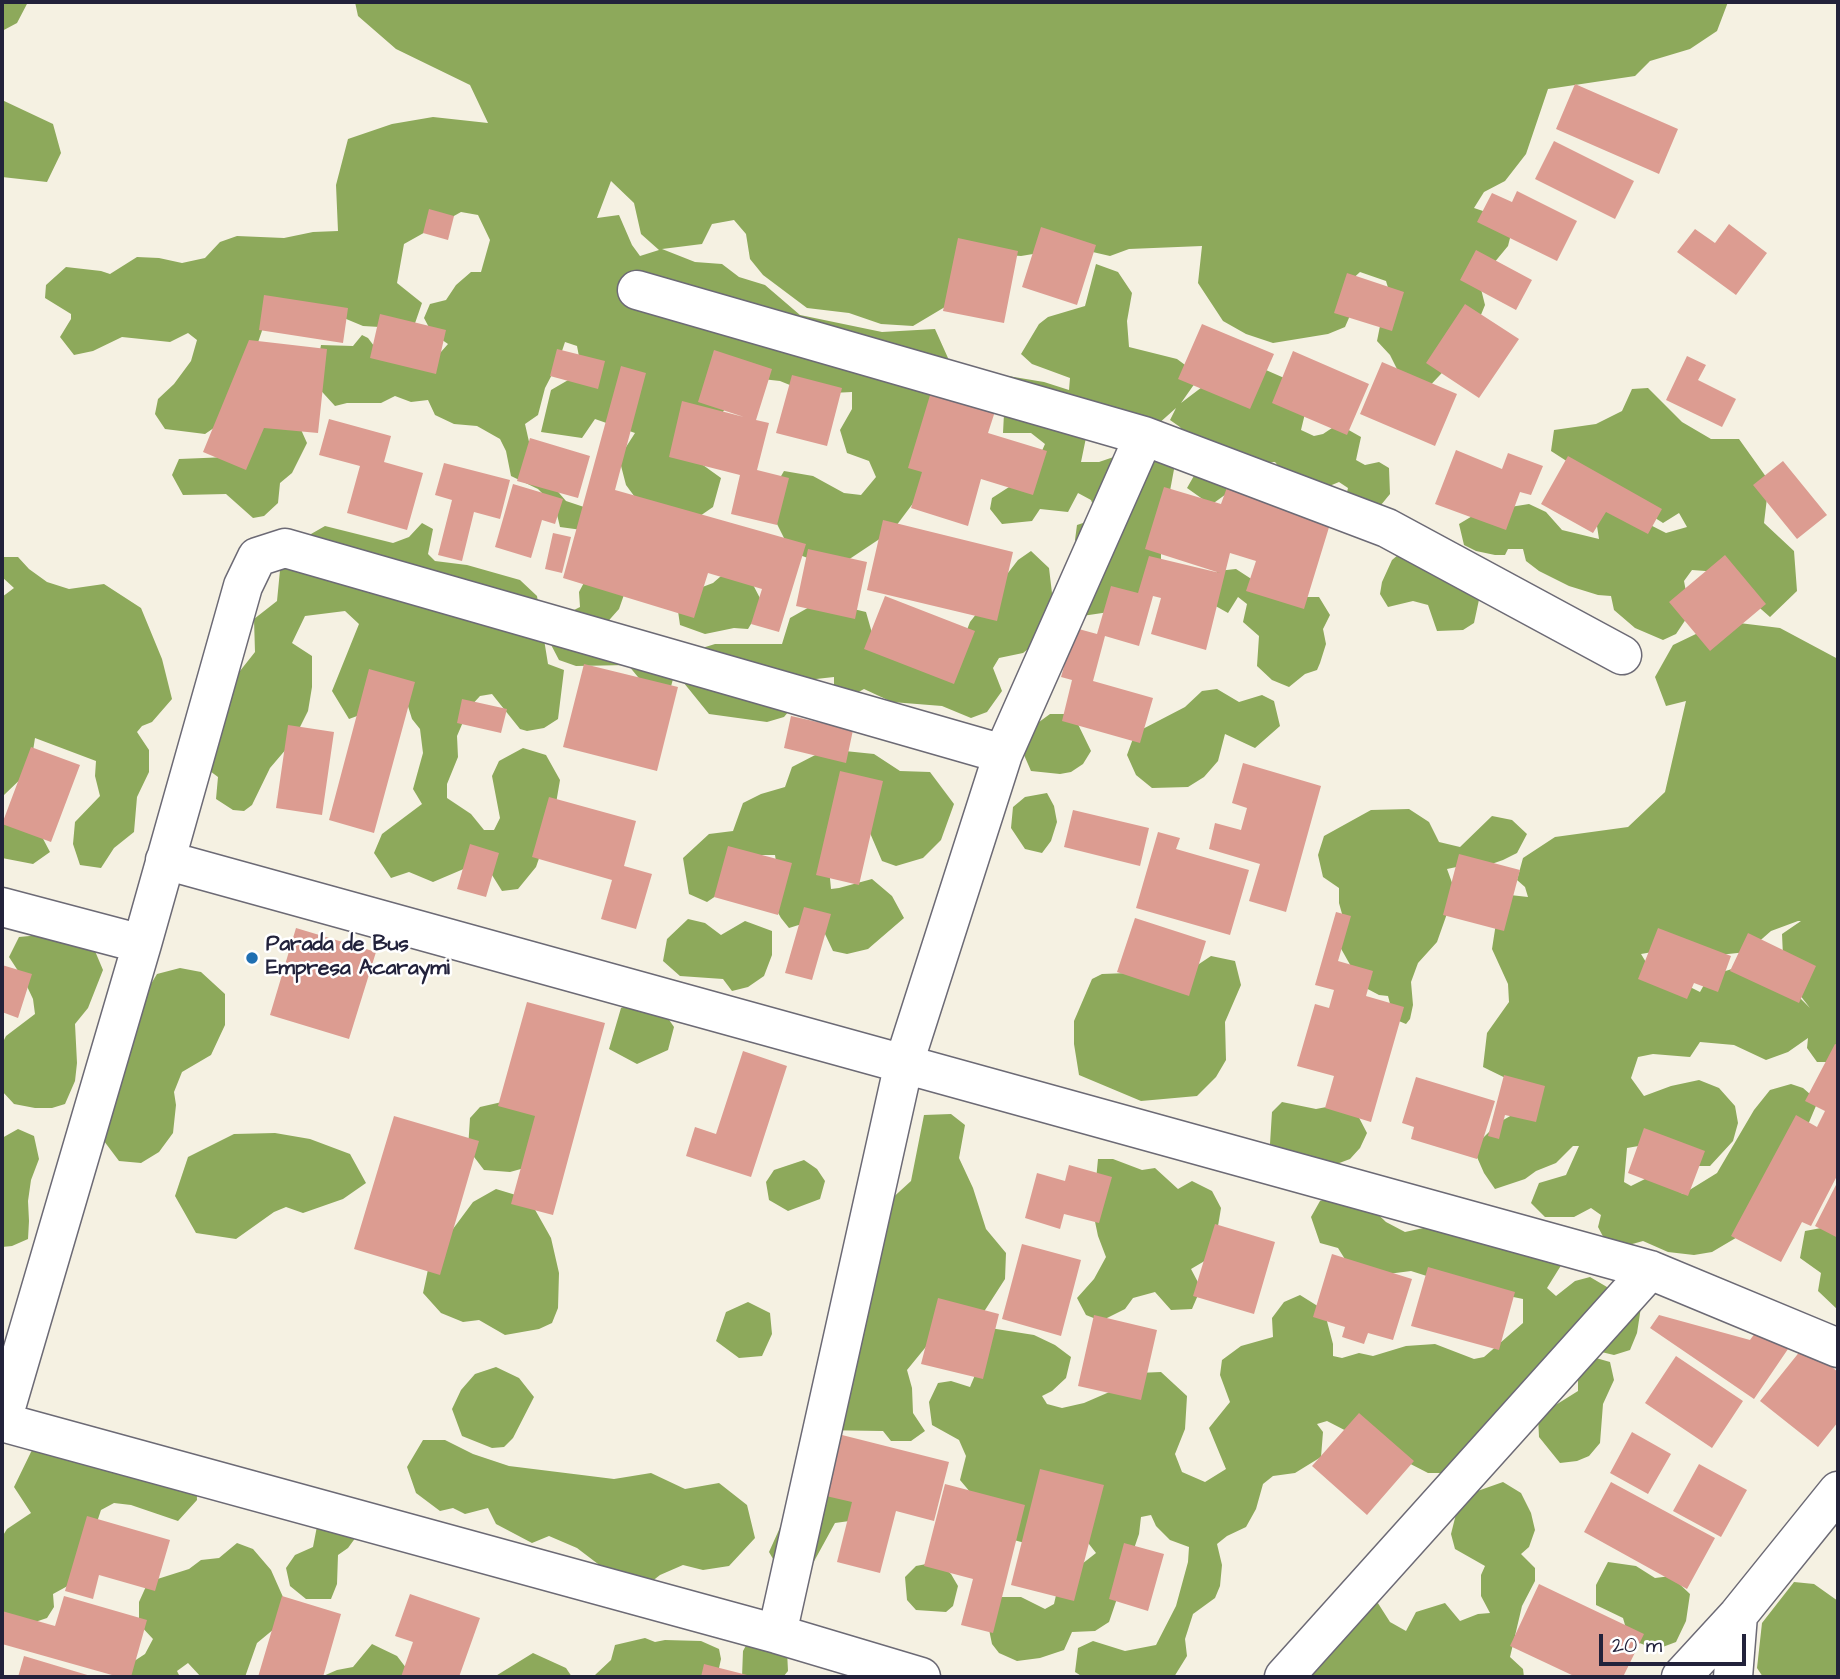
<!DOCTYPE html>
<style>
body{margin:0}
#map{position:relative;width:1840px;height:1679px;overflow:hidden;background:#f5f1e2;font-family:"Architects Daughter",sans-serif}
canvas{display:block}
.frame{position:absolute;inset:0;border:4px solid #22223b;pointer-events:none}
.scale{position:absolute;left:1599px;top:1634px;width:147px;height:32px;box-sizing:border-box;border:4px solid #22223b;border-top:0;padding-left:9px;font-size:21px;line-height:24px;white-space:nowrap;color:#22223b;-webkit-text-stroke:5px #fff;paint-order:stroke}
</style>
<div id="map">
<canvas width="1840" height="1679"></canvas>
<div class="frame"></div>
<div class="scale">20 m</div>
</div>
<script>
const ctx = document.querySelector('canvas').getContext('2d');
ctx.lineJoin = 'round';
function fill(path, color) {
  ctx.fillStyle = color;
  ctx.fill(path, 'evenodd');
}
function toPath(rows) {
  const path = new Path2D();
  for (const r of rows) {
    path.moveTo(r[0], r[1]);
    for (let i = 2; i < r.length; i += 2) path.lineTo(r[i], r[i + 1]);
  }
  return path;
}
function stroke(path, color, width, dash) {
  ctx.strokeStyle = color;
  ctx.lineWidth = width;
  ctx.lineCap = dash ? 'butt' : 'round';
  ctx.setLineDash(dash || []);
  ctx.stroke(path);
}
function write(font, color, halo, rows, align = 'center') {
  ctx.font = font + ' "Architects Daughter",sans-serif';
  ctx.lineWidth = 5;
  ctx.setLineDash([]);
  ctx.textBaseline = 'middle';
  ctx.strokeStyle = halo;
  ctx.fillStyle = color;
  for (const [text, x, y, turn = 0] of rows) {
    ctx.save();
    ctx.translate(x, y);
    ctx.rotate((+turn || 0) * Math.PI / 180);
    ctx.textAlign = isNaN(turn) ? turn : align;
    if (halo) ctx.strokeText(text, 0, 0);
    ctx.fillText(text, 0, 0);
    ctx.restore();
  }
}
fill(toPath([
 [2,2,28,2,17,23,2,31],
 [355,2,1728,2,1717,31,1690,49,1650,61,1635,76,1548,89,1526,154,1505,181,1484,192,1474,208,1498,216,1513,226,1508,246,1479,281,1485,305,1469,344,1424,392,1404,383,1390,355,1377,341,1382,316,1393,304,1386,281,1360,272,1348,283,1355,304,1345,327,1328,334,1273,343,1246,334,1223,321,1198,283,1202,246,1129,249,1110,256,1058,244,1045,252,1021,256,969,252,965,295,913,326,881,324,849,313,807,308,763,275,750,259,746,234,734,220,712,224,702,244,662,249,695,262,722,264,739,277,765,285,800,315,882,332,935,329,948,358,923,490,893,530,836,568,791,552,766,502,784,471,813,476,844,493,861,495,876,477,869,461,847,453,840,430,852,409,852,392,812,394,780,381,726,375,731,400,710,431,682,450,721,478,713,507,697,518,640,504,626,485,619,458,635,433,595,419,582,438,541,432,551,390,582,372,577,346,565,342,558,363,545,388,538,415,525,424,534,464,566,501,590,509,582,530,560,527,555,506,538,489,511,476,506,451,500,439,477,426,454,424,435,415,428,400,411,402,395,396,381,403,347,403,335,406,314,383,321,345,353,346,362,335,368,338,380,354,433,361,448,344,432,333,424,318,430,304,446,300,456,285,471,272,481,272,490,240,478,215,461,212,404,244,397,283,422,303,413,329,363,326,327,311,266,319,254,354,224,421,205,434,165,429,155,414,158,399,174,384,191,361,197,340,188,333,170,342,122,337,93,351,74,355,60,337,71,319,71,314,45,298,46,285,66,267,101,271,110,274,137,257,159,258,182,263,205,258,220,242,237,236,284,238,313,232,338,231,336,185,348,139,392,124,433,117,488,123,470,85,396,49,358,16],
 [611,181,634,203,641,234,659,250,640,256,632,245,619,215,597,218],
 [2,100,53,124,61,153,47,182,2,177],
 [1096,264,1118,272,1132,293,1127,321,1129,347,1177,359,1200,376,1181,403,1206,384,1259,367,1298,384,1308,401,1301,430,1314,436,1323,434,1338,424,1361,437,1356,460,1365,465,1379,462,1389,468,1390,494,1376,511,1345,500,1348,488,1339,482,1327,487,1283,472,1275,462,1246,464,1233,489,1211,505,1187,488,1195,474,1188,443,1180,427,1170,420,1176,408,1157,425,1088,428,1081,462,1099,462,1137,449,1175,464,1161,539,1161,573,1153,584,1116,611,1082,616,1082,551,1075,540,1077,525,1098,518,1091,500,1078,493,1068,512,1040,509,1032,521,1002,524,990,509,992,498,1023,478,1037,462,1045,444,1031,433,1003,433,1005,394,1000,388,1008,376,1044,382,1069,390,1070,378,1032,364,1021,354,1039,324,1048,317,1085,306],
 [1648,388,1682,422,1711,439,1739,439,1769,481,1764,523,1794,551,1797,591,1770,617,1719,572,1692,570,1684,581,1690,613,1676,634,1663,640,1635,628,1614,610,1611,596,1598,595,1569,586,1539,571,1526,561,1523,549,1508,549,1505,555,1495,555,1476,551,1464,545,1459,524,1479,512,1529,504,1546,512,1562,530,1599,539,1595,513,1611,505,1666,533,1687,527,1679,513,1663,523,1551,451,1554,430,1596,424,1622,411,1632,389],
 [264,421,298,423,307,443,292,473,280,483,278,503,264,516,253,518,226,494,183,495,172,475,179,459,228,457],
 [422,523,433,529,428,554,435,561,467,565,520,580,537,596,548,664,564,670,558,719,544,728,527,731,520,729,492,694,480,696,469,708,457,736,458,757,447,784,447,798,471,814,484,830,494,830,500,818,492,776,499,761,523,748,546,755,560,780,554,815,536,867,518,889,502,891,487,867,473,865,433,882,409,872,391,878,374,853,382,834,422,804,413,789,423,753,420,729,412,719,403,690,376,709,349,719,332,691,359,624,345,611,305,616,292,643,312,656,312,687,308,711,293,741,270,768,252,805,244,811,233,810,216,799,218,777,206,768,236,676,255,652,254,619,277,601,281,560,304,538,325,526,393,543,409,537],
 [1411,544,1480,595,1474,623,1463,630,1437,631,1428,605,1413,601,1388,607,1380,594,1382,582,1392,560],
 [1031,551,1049,568,1054,610,1040,640,1023,653,999,658,993,668,1002,691,987,712,971,718,942,706,892,702,864,689,853,695,834,686,834,677,798,681,800,698,784,717,767,722,709,714,675,672,670,690,643,683,628,665,576,666,559,660,548,639,558,618,580,607,579,592,588,575,626,589,619,609,603,627,683,654,715,644,782,644,790,618,820,601,866,612,876,647,963,640,970,622,1018,560],
 [3,557,18,557,29,569,47,582,69,589,104,584,141,608,162,659,172,699,152,722,142,726,137,732,149,750,149,772,137,797,134,832,114,848,101,868,80,865,73,844,75,822,100,796,95,776,96,761,35,738,30,770,4,795,2,806,2,597,14,588,2,577],
 [1236,569,1256,582,1290,597,1319,597,1330,615,1323,629,1326,644,1320,663,1317,670,1305,674,1289,687,1272,680,1257,666,1259,636,1243,622,1247,604,1238,597,1228,613,1212,604,1217,571],
 [728,570,748,575,763,604,748,629,734,628,705,634,680,625,676,597,713,583],
 [1723,621,1780,628,1838,659,1838,1062,1817,1062,1807,1048,1808,1038,1788,1052,1766,1060,1734,1045,1700,1042,1690,1057,1653,1054,1638,1057,1631,1078,1644,1096,1671,1086,1699,1080,1719,1088,1735,1106,1738,1123,1733,1141,1710,1166,1686,1166,1656,1143,1627,1148,1624,1182,1631,1186,1651,1176,1683,1194,1717,1173,1754,1110,1770,1090,1791,1084,1803,1088,1818,1101,1802,1139,1751,1229,1712,1252,1694,1255,1668,1252,1643,1241,1618,1248,1606,1242,1598,1227,1601,1215,1591,1208,1574,1217,1545,1217,1531,1203,1539,1183,1566,1175,1579,1146,1573,1146,1556,1163,1536,1171,1525,1179,1495,1189,1484,1173,1473,1148,1498,1123,1519,1111,1526,1088,1483,1067,1487,1033,1509,1002,1508,984,1492,949,1496,923,1510,895,1528,897,1525,887,1517,880,1523,858,1555,837,1628,827,1665,792,1686,701,1666,706,1655,677,1673,645],
 [1798,921,1801,921,1782,934,1783,956,1796,990,1810,1008,1791,989,1745,965,1709,976,1700,992,1676,980,1655,977,1641,954,1664,950,1709,956,1747,952,1771,931],
 [1217,689,1239,702,1262,695,1274,701,1280,726,1255,748,1225,734,1218,761,1204,777,1188,787,1152,788,1136,775,1127,755,1135,733,1185,707,1202,691],
 [1050,714,1073,714,1091,751,1083,764,1071,772,1060,774,1031,771,1021,748,1024,733],
 [835,750,874,754,900,771,930,772,954,804,941,840,923,858,896,866,882,861,867,826,829,868,831,889,839,888,872,879,892,896,904,918,868,949,847,954,833,951,818,919,789,928,781,918,769,897,777,868,775,855,759,855,732,885,707,902,689,894,683,858,709,834,733,831,743,803,761,794,785,787,792,767,821,752],
 [1047,793,1054,806,1057,822,1051,841,1042,853,1025,849,1011,828,1013,807,1025,797],
 [1409,809,1429,822,1439,842,1460,847,1492,816,1512,820,1527,834,1517,853,1503,860,1480,868,1466,865,1447,869,1455,891,1437,942,1418,963,1411,982,1413,1005,1410,1019,1406,1024,1394,1019,1388,996,1379,995,1362,986,1339,945,1344,921,1339,903,1339,888,1323,877,1318,855,1324,836,1371,810],
 [2,822,26,826,40,833,50,852,33,864,2,858],
 [688,919,705,923,721,935,745,921,772,931,772,955,764,976,748,987,732,991,723,979,680,976,663,961,667,939],
 [51,934,92,944,103,970,88,1008,75,1024,77,1063,75,1081,65,1104,52,1108,35,1108,14,1104,2,1091,2,1044,6,1036,35,1014,33,999,24,980,9,957,19,937],
 [1211,956,1235,961,1241,985,1225,1022,1226,1060,1216,1077,1197,1096,1141,1101,1079,1075,1074,1044,1074,1021,1092,979,1102,974,1154,972,1178,978],
 [180,968,201,972,225,994,225,1025,211,1055,182,1072,174,1092,176,1105,173,1133,159,1152,141,1163,119,1161,101,1137,143,997,157,974],
 [642,1001,663,1011,674,1027,668,1050,637,1064,609,1049,621,1008],
 [515,1099,532,1108,543,1135,528,1167,510,1172,484,1170,468,1149,470,1118,480,1107],
 [1282,1102,1316,1109,1337,1105,1356,1112,1367,1133,1360,1148,1350,1159,1334,1165,1307,1155,1290,1153,1270,1144,1272,1112],
 [951,1114,965,1125,959,1158,973,1188,986,1229,1006,1253,1005,1279,978,1321,938,1332,907,1370,912,1388,913,1413,925,1431,911,1441,891,1441,883,1431,816,1430,811,1391,823,1366,876,1213,911,1181,924,1115],
 [18,1129,34,1136,39,1159,31,1180,28,1201,29,1221,28,1239,12,1246,2,1247,2,1138],
 [275,1133,310,1139,350,1154,366,1183,343,1199,303,1213,286,1207,274,1212,236,1239,196,1233,175,1196,188,1157,234,1134],
 [1098,1159,1113,1159,1142,1170,1155,1168,1178,1189,1192,1181,1212,1191,1221,1208,1213,1256,1191,1269,1201,1288,1192,1309,1171,1310,1155,1292,1133,1298,1125,1309,1101,1321,1086,1315,1077,1298,1094,1279,1106,1257,1098,1236,1093,1212],
 [804,1160,817,1169,825,1181,820,1199,788,1211,769,1200,766,1182,774,1170],
 [496,1189,529,1199,551,1238,559,1273,558,1308,552,1323,539,1329,505,1335,479,1320,463,1322,441,1313,423,1293,430,1260,473,1202],
 [1340,1195,1363,1200,1386,1222,1405,1232,1442,1224,1565,1259,1547,1288,1556,1296,1575,1281,1590,1277,1641,1307,1637,1333,1630,1350,1614,1355,1559,1342,1546,1372,1445,1473,1428,1473,1327,1421,1317,1424,1323,1432,1321,1457,1295,1473,1273,1476,1263,1484,1256,1509,1246,1527,1227,1536,1217,1544,1222,1565,1220,1586,1215,1598,1193,1614,1185,1639,1187,1656,1174,1677,1083,1677,1075,1672,1078,1648,1093,1641,1125,1651,1156,1645,1176,1606,1188,1562,1189,1547,1170,1540,1156,1526,1151,1515,1141,1517,1139,1534,1109,1622,1095,1631,1072,1632,1064,1650,1040,1658,1017,1661,999,1653,992,1644,986,1615,995,1597,1021,1597,1045,1609,1054,1604,1059,1582,1096,1553,1075,1526,1036,1546,999,1536,992,1518,960,1480,966,1456,959,1440,932,1425,929,1402,938,1383,951,1381,970,1387,983,1356,990,1328,1034,1335,1055,1345,1071,1357,1066,1378,1052,1391,1042,1396,1047,1404,1062,1408,1084,1403,1121,1387,1137,1373,1161,1372,1187,1396,1185,1429,1175,1454,1182,1472,1205,1482,1226,1469,1209,1428,1230,1402,1220,1375,1222,1360,1241,1346,1273,1337,1272,1318,1284,1302,1300,1295,1324,1310,1333,1344,1333,1356,1342,1358,1359,1353,1373,1356,1406,1346,1435,1344,1474,1359,1484,1357,1523,1323,1523,1299,1455,1285,1411,1271,1380,1275,1348,1264,1338,1248,1320,1243,1311,1217,1320,1201],
 [1832,1226,1838,1231,1838,1310,1818,1291,1821,1273,1800,1258,1805,1231],
 [748,1302,770,1313,772,1334,762,1356,739,1358,716,1341,726,1312],
 [1589,1356,1610,1362,1614,1380,1603,1404,1600,1443,1589,1456,1577,1461,1560,1463,1539,1437,1538,1416,1578,1391,1578,1366],
 [496,1367,519,1378,534,1397,513,1438,504,1447,492,1448,462,1436,452,1409,461,1390,475,1374],
 [42,1438,196,1475,197,1500,178,1521,131,1505,114,1503,101,1510,90,1543,84,1577,53,1594,54,1607,47,1618,26,1625,2,1614,2,1537,7,1529,31,1513,14,1487,31,1452],
 [423,1440,445,1440,473,1454,509,1466,614,1479,651,1473,685,1489,719,1483,747,1505,755,1538,729,1566,703,1570,683,1565,660,1575,632,1597,610,1591,598,1564,577,1548,549,1536,532,1543,496,1524,488,1508,465,1514,453,1508,440,1511,416,1493,407,1467],
 [845,1468,864,1519,835,1523,812,1565,798,1575,780,1571,769,1552,787,1512],
 [1503,1482,1521,1493,1531,1513,1535,1530,1529,1547,1521,1554,1535,1568,1535,1581,1522,1606,1510,1657,1523,1669,1524,1677,1277,1677,1374,1597,1390,1622,1406,1631,1416,1612,1445,1603,1460,1621,1478,1614,1490,1613,1481,1596,1481,1575,1485,1566,1455,1549,1451,1534,1458,1506,1469,1494],
 [318,1521,356,1537,348,1548,338,1555,337,1584,331,1599,306,1599,290,1586,286,1568,295,1555,313,1547],
 [237,1543,253,1549,271,1570,291,1615,257,1643,245,1677,201,1677,188,1663,177,1671,180,1677,114,1677,116,1673,145,1654,153,1639,139,1624,139,1602,148,1582,189,1569,201,1560,219,1558],
 [937,1562,951,1574,958,1586,953,1606,946,1612,916,1610,907,1600,905,1577,916,1566],
 [1608,1562,1636,1566,1655,1578,1671,1576,1690,1594,1686,1621,1676,1642,1660,1648,1650,1647,1629,1639,1623,1618,1596,1605,1596,1585],
 [1794,1582,1814,1584,1838,1601,1838,1677,1763,1677,1757,1668,1762,1623],
 [645,1638,655,1642,665,1640,701,1641,719,1649,721,1659,717,1677,595,1677,595,1675,611,1660,615,1645],
 [749,1640,787,1651,788,1671,783,1677,742,1677,743,1651],
 [372,1644,397,1656,413,1677,321,1677,337,1670,353,1667],
 [533,1653,566,1668,572,1677,494,1677]
]), '#8da95b');
fill(toPath([
 [1575,84,1678,129,1659,174,1556,129],
 [1554,141,1634,181,1615,219,1535,179],
 [1517,191,1577,221,1557,261,1477,222,1492,193,1512,202],
 [429,209,454,216,448,240,423,233],
 [1729,224,1767,253,1736,295,1677,252,1695,229,1715,243],
 [1041,227,1096,245,1077,305,1022,287],
 [958,238,1018,251,1004,323,943,311],
 [1476,250,1532,280,1516,310,1460,280],
 [1347,273,1404,292,1392,331,1334,313],
 [264,295,348,308,343,343,259,330],
 [1465,304,1519,339,1479,398,1426,363],
 [380,314,446,330,436,374,370,358],
 [1202,324,1274,354,1250,409,1178,379],
 [249,340,327,349,318,433,264,428,246,470,203,452],
 [557,349,605,361,598,389,550,376],
 [714,350,772,369,756,420,769,423,757,470,789,478,777,525,731,514,740,475,669,457,682,401,744,417,698,402],
 [1293,351,1369,384,1347,435,1272,403],
 [1687,356,1706,365,1698,380,1736,399,1722,427,1666,400],
 [1382,362,1457,394,1435,446,1360,414],
 [621,366,646,373,615,490,806,544,779,632,751,624,762,589,708,573,694,618,563,578],
 [792,375,842,388,827,446,776,433],
 [934,382,998,402,988,433,1047,451,1033,495,981,479,968,526,911,508,922,472,908,468],
 [329,419,391,436,384,462,423,473,407,530,347,513,360,466,319,455],
 [530,438,590,456,578,498,517,481],
 [1456,450,1502,469,1508,453,1543,466,1531,495,1520,492,1506,530,1435,504],
 [1568,456,1662,509,1648,534,1606,512,1593,533,1541,504],
 [1783,461,1827,515,1797,539,1753,485],
 [444,463,510,480,500,519,474,512,462,561,438,555,452,500,435,495],
 [1230,479,1334,511,1304,609,1246,591,1256,561,1230,553,1206,650,1151,634,1161,598,1153,596,1139,646,1105,636,1093,681,1153,698,1140,743,1062,721,1072,680,1061,677,1075,628,1097,634,1111,586,1138,593,1149,556,1220,573,1145,549,1164,487,1221,504],
 [513,484,563,499,555,524,542,520,531,558,495,547],
 [883,520,1013,552,997,621,867,590],
 [553,533,571,537,562,573,545,569],
 [808,549,867,562,855,619,796,606],
 [1725,555,1766,604,1710,651,1669,602],
 [885,596,975,631,954,684,864,649],
 [584,664,678,687,657,771,563,747],
 [369,669,415,682,374,833,329,820],
 [462,699,507,709,501,733,457,723],
 [791,716,853,730,846,763,784,748],
 [288,725,334,732,322,815,276,808],
 [31,747,80,765,51,842,2,824],
 [1243,763,1321,786,1286,912,1249,901,1260,864,1209,849,1215,823,1241,830,1247,808,1232,803],
 [840,771,883,781,859,885,816,875],
 [549,797,636,821,624,866,652,874,636,929,601,919,612,880,532,857],
 [1073,810,1149,828,1140,866,1064,847],
 [1158,832,1180,838,1176,849,1249,870,1230,935,1136,908],
 [470,844,499,853,486,897,457,889],
 [728,846,792,863,778,915,714,897],
 [1459,854,1520,870,1504,931,1443,915],
 [804,907,831,914,812,980,785,973],
 [1336,912,1351,916,1338,961,1373,971,1366,996,1404,1007,1371,1122,1325,1108,1334,1076,1297,1066,1315,1004,1329,1008,1334,990,1315,985],
 [1135,918,1206,941,1189,996,1117,972],
 [296,928,376,952,349,1039,270,1015],
 [1658,928,1731,956,1718,992,1694,983,1687,999,1638,979],
 [1748,933,1816,966,1799,1003,1730,971],
 [2,965,32,974,18,1018,2,1012],
 [527,1002,605,1023,553,1215,511,1204,535,1116,498,1106],
 [1835,1044,1838,1045,1838,1174,1811,1226,1802,1222,1781,1262,1731,1236,1796,1115,1817,1127,1825,1111,1805,1101],
 [743,1051,787,1066,751,1177,686,1156,695,1127,716,1134],
 [1504,1075,1545,1086,1536,1122,1505,1115,1499,1139,1488,1136],
 [1416,1077,1495,1101,1477,1159,1411,1139,1414,1127,1402,1123],
 [394,1116,479,1141,440,1275,354,1249],
 [1644,1128,1705,1151,1688,1196,1628,1173],
 [1069,1165,1112,1177,1099,1223,1064,1214,1060,1229,1025,1218,1037,1173,1065,1181],
 [1838,1181,1838,1238,1815,1226],
 [1215,1224,1275,1242,1254,1314,1193,1296],
 [1022,1244,1081,1260,1061,1336,1002,1319],
 [1332,1254,1412,1279,1393,1340,1368,1333,1364,1344,1342,1337,1345,1327,1313,1317],
 [1428,1267,1515,1292,1499,1350,1411,1326],
 [938,1298,999,1314,983,1379,921,1364],
 [1094,1315,1157,1330,1141,1400,1078,1386],
 [1659,1315,1750,1340,1758,1329,1788,1349,1754,1399,1650,1328],
 [1805,1345,1838,1372,1838,1422,1818,1447,1760,1401],
 [1676,1356,1743,1401,1712,1448,1645,1403],
 [1359,1413,1414,1461,1367,1515,1312,1466],
 [1632,1432,1671,1454,1648,1494,1610,1473],
 [842,1435,949,1462,934,1521,896,1511,880,1573,837,1562,852,1502,826,1496],
 [1699,1464,1747,1490,1721,1537,1673,1511],
 [1040,1469,1104,1485,1074,1601,1011,1585],
 [1611,1482,1715,1538,1687,1589,1584,1532],
 [945,1484,1025,1505,993,1633,961,1625,973,1579,924,1566],
 [87,1516,170,1540,155,1591,99,1575,93,1599,65,1591],
 [1124,1543,1164,1554,1148,1611,1109,1599],
 [1539,1584,1644,1634,1623,1677,1576,1677,1510,1646],
 [410,1594,480,1618,459,1677,401,1677,413,1642,395,1636],
 [64,1596,147,1620,131,1677,119,1677,2,1644,2,1611,55,1626],
 [282,1596,341,1614,323,1677,258,1677],
 [24,1656,94,1677,18,1677],
 [704,1664,751,1676,751,1677,701,1677]
]), '#dc9c91');
const street = toPath([
 [637,290,1144,436,1387,528,1622,655],
 [165,860,1650,1270,1838,1348],
 [2,907,142,944],
 [2,1421,142,944,243,586,257,557,285,548,1003,754],
 [2,1422,777,1634,921,1677],
 [777,1634,904,1063,1003,754,1144,436],
 [1284,1677,1650,1270],
 [1681,1677,1738,1615,1838,1491],
 [1733,1677,1738,1615]
]);
stroke(street, '#6c6a75', 41);
stroke(street, '#fff', 38);
for (const [x, y, r, color] of [
 [252,958,7,"#1f6fb2"]
]) {
  const dot = new Path2D();
  dot.arc(x, y, r, 0, 2 * Math.PI);
  ctx.fillStyle = color;
  ctx.fill(dot);
  stroke(dot, '#fff', 2.5);
}
write('bold 21px', '#22223b', '#fff', [
 ["Parada de Bus",266,946],
 ["Empresa Acaraymi",266,970]
], 'left');
</script>
